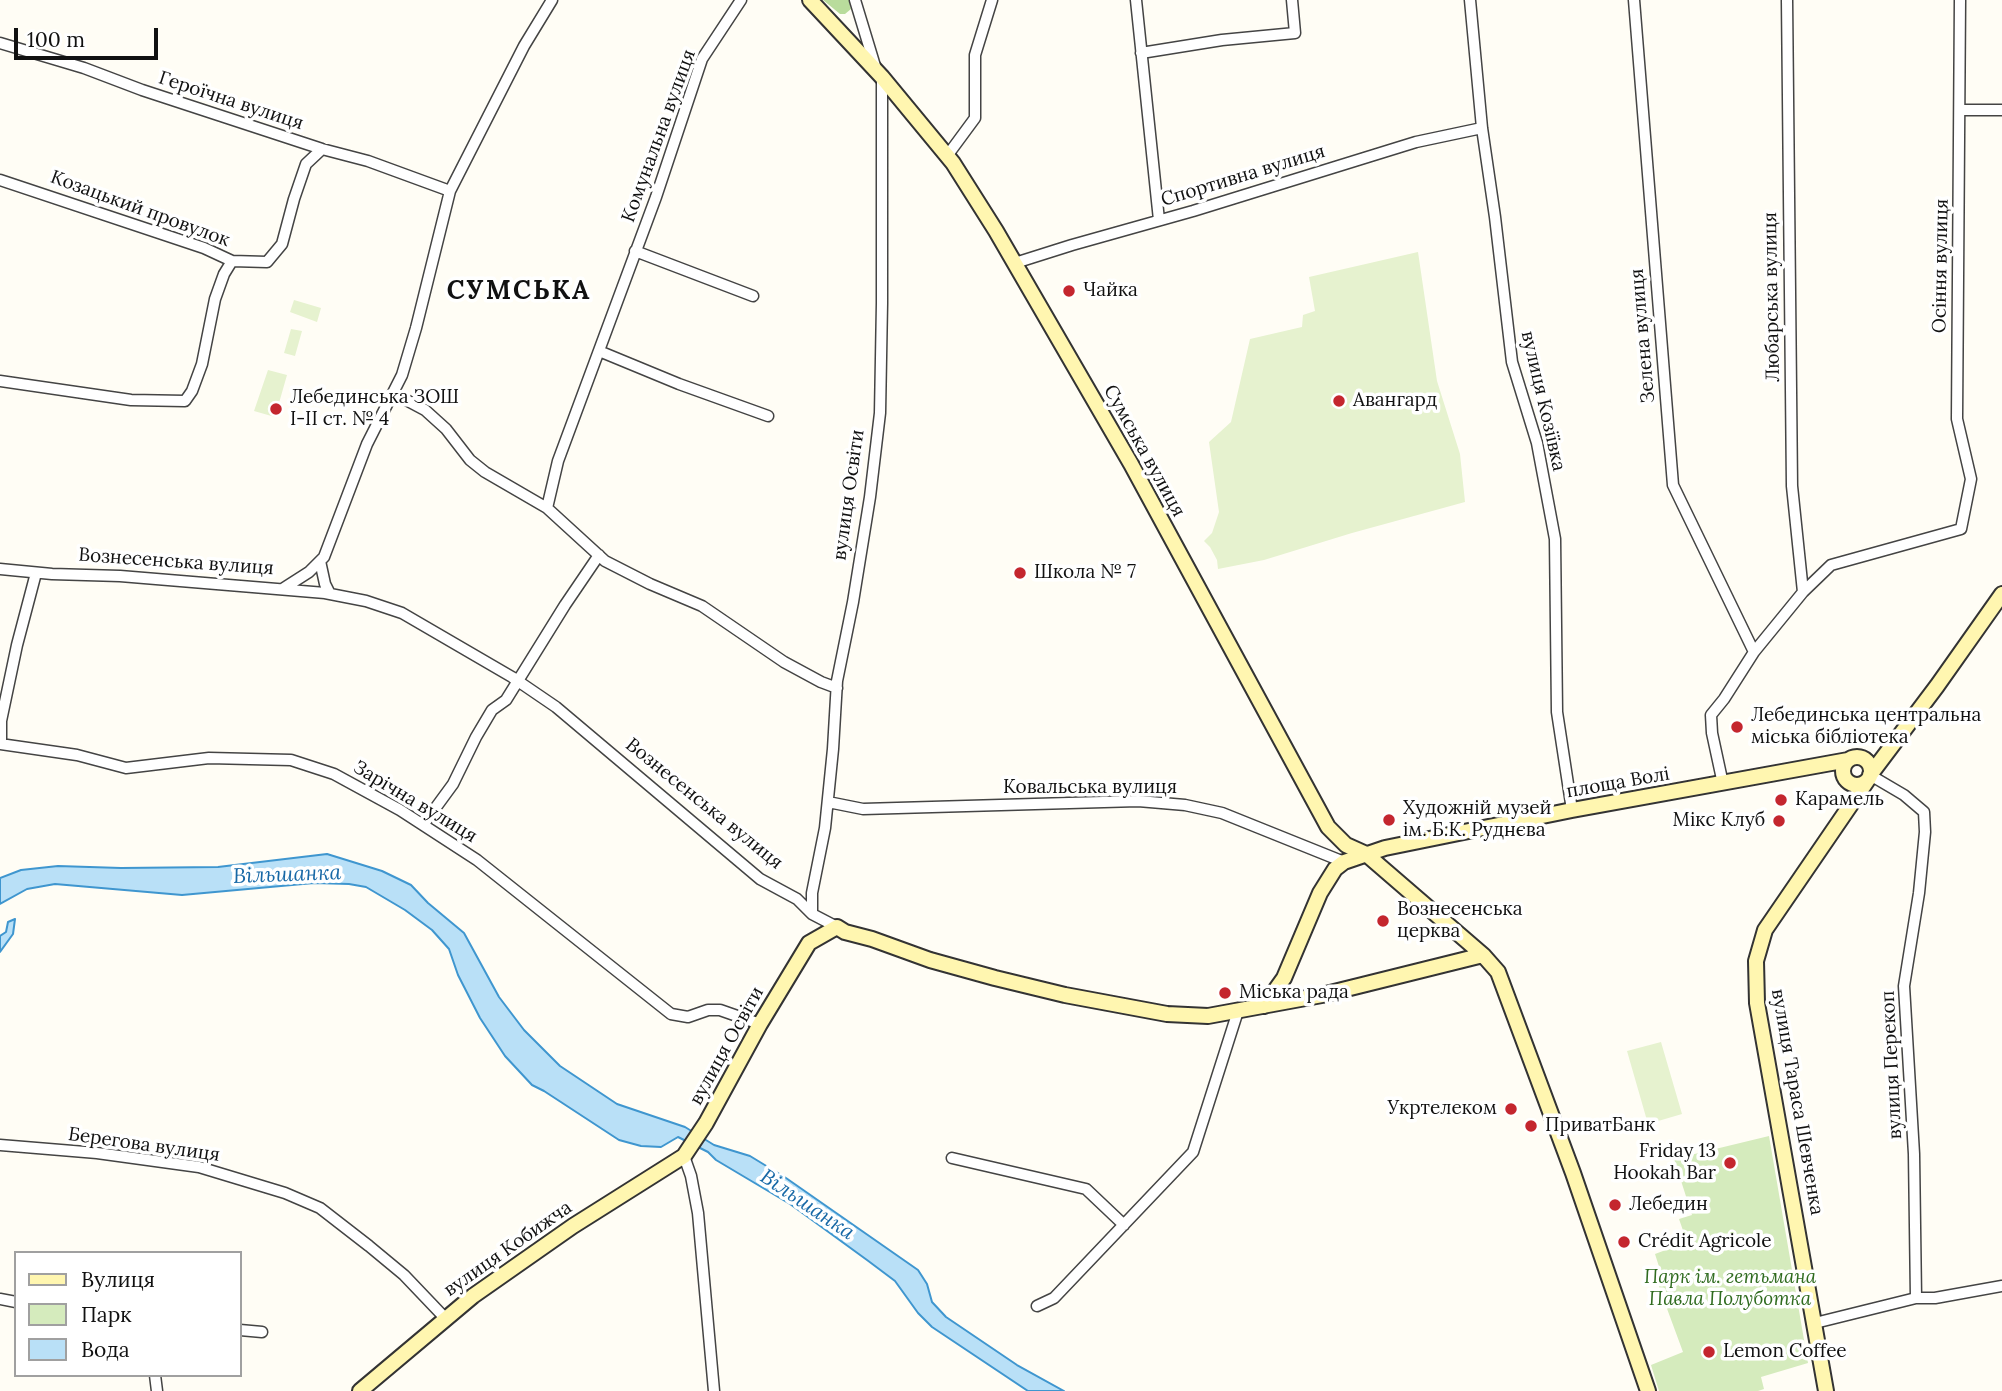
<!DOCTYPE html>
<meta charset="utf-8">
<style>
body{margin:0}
#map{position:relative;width:2002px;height:1391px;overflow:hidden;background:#fffdf5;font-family:Lora,serif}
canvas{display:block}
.legend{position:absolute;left:14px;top:1251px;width:228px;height:126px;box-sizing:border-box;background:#fff;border:2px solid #a0a0a0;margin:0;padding:9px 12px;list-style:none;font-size:21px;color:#111}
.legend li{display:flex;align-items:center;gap:14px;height:35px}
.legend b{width:35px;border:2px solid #a0a0a0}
.scale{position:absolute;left:14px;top:28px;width:144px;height:32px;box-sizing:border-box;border:4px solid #111;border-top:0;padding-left:9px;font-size:21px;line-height:24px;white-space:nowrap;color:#111;-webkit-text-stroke:5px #fff;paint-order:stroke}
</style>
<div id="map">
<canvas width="2002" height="1391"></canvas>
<ul class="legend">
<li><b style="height:9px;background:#fff6b0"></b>Вулиця</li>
<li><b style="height:19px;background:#d5ebbd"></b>Парк</li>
<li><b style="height:19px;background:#b9e0f7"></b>Вода</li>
</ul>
<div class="scale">100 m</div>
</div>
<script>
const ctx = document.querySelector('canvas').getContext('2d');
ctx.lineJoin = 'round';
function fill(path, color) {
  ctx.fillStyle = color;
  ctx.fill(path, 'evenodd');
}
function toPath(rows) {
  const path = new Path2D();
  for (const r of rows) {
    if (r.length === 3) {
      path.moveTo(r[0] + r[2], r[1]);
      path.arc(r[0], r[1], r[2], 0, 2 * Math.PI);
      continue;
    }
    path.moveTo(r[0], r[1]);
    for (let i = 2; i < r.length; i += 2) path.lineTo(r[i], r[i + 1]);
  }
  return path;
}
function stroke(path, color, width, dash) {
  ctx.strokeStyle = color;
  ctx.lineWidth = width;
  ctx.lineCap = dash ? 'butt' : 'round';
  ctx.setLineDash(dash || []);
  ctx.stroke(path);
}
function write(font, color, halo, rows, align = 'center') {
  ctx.font = font + ' Lora,serif';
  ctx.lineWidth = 7;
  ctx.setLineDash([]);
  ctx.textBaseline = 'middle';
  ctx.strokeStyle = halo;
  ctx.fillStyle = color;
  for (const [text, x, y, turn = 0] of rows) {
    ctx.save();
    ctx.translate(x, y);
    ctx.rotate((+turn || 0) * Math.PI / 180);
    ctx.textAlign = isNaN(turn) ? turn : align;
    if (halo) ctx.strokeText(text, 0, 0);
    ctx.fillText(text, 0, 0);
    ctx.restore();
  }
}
fill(toPath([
 [1769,1136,1808,1363,1761,1377,1764,1389,1758,1391,1659,1391,1651,1365,1683,1352,1659,1287,1662,1276,1655,1254,1687,1242,1679,1219,1692,1215,1674,1159]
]), '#d5ebbd');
fill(toPath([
 [823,0,849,0,851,9,845,14,840,14]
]), '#b9dc9c');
fill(toPath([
 [1418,252,1437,381,1460,454,1465,502,1352,533,1264,560,1218,569,1217,560,1210,547,1204,541,1212,533,1219,512,1209,442,1231,422,1250,339,1302,327,1303,315,1315,311,1309,277],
 [294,300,321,308,317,322,290,312],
 [291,329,302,331,295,356,284,353],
 [268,370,287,375,275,417,254,411],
 [1661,1042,1682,1114,1648,1124,1627,1051]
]), '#e6f2cf');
const water = toPath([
 [327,854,382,871,411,885,428,903,464,933,499,997,524,1030,560,1066,617,1104,685,1127,714,1145,750,1156,786,1178,918,1270,927,1284,932,1302,946,1317,1017,1365,1064,1391,1028,1391,932,1327,918,1313,895,1281,867,1260,790,1204,716,1160,708,1152,678,1137,661,1147,641,1146,619,1140,544,1091,532,1085,505,1056,480,1018,458,975,449,949,432,930,405,910,366,887,349,884,314,883,182,895,55,884,27,889,0,904,0,878,21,870,58,866,121,868,218,867,327,854],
 [15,919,13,934,0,952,0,936,6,932,8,922,15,919]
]);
fill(water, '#b9e0f7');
stroke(water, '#3f96cf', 2);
const street = toPath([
 [855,0,875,66],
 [1136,0,1159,220],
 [1470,0,1482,128,1495,217,1512,362,1537,443,1555,539,1557,712,1572,810],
 [1634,0,1673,485,1754,652],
 [1787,0,1792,486,1803,592],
 [0,43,84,68,142,90,322,149,368,161,450,191],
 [1141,53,1222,40,1295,33,1292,0],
 [1960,110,2002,110],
 [947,156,975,118,975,55,992,0],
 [0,180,204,248,232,261,267,262,282,244,294,199,306,164,322,149],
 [635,251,753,296],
 [1015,263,1072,245,1193,211,1416,142,1482,128],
 [599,351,679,384,768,416],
 [0,381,131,400,185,401,192,391,202,364,215,299,224,274,232,261],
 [393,393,425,410,446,429,470,460,485,472,547,508,605,561,650,584,702,606,784,662,821,682,837,688],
 [547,508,558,461,656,197,702,59,741,0],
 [320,561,325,584,330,594],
 [0,569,52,574,120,576,325,593,366,601,402,613,512,677,556,707,760,879,797,899,812,914,837,927],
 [284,588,309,572,324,557,367,444,402,375,416,328,450,191,524,46,552,0],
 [0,744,77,755,126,768,209,758,291,760,334,774,400,810,477,860,671,1014,688,1017,708,1010,720,1010,760,1024],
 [1,744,1,721,17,645,36,573],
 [1870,775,1904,795,1924,812,1925,832,1919,893,1904,986,1914,1154,1916,1298],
 [1723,784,1712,733,1711,715,1724,699,1754,652,1803,592,1831,565,1961,529,1971,479,1957,419,1960,0],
 [828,802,863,809,1138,801,1185,805,1222,813,1344,862],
 [423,825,453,784,476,737,492,710,506,700,565,605,599,555],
 [812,914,812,893,825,828,833,749,837,681,853,602,870,497,880,413,882,303,882,77],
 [0,1145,97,1153,199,1167,285,1193,320,1208,369,1246,404,1275,445,1318],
 [684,1156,691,1176,698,1213,714,1391],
 [952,1158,1086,1189,1124,1225],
 [0,1299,16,1302],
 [1037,1306,1054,1298,1193,1152,1238,1011],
 [1815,1323,1916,1298,1935,1298,2002,1286],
 [240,1330,262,1332],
 [155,1375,157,1391]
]);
const secondary = toPath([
 [810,0,882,77,953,163,996,231,1131,464,1328,827,1346,845,1366,854,1483,955,1498,972,1573,1173,1648,1391],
 [1857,771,14],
 [1870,775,1937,686,2002,594],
 [1264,1006,1284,978,1320,893,1335,869,1344,862,1385,848,1572,810,1848,760],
 [360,1391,473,1296,573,1226,684,1156,706,1123,760,1024,809,943,837,927,845,932,872,939,930,960,995,978,1065,995,1167,1014,1208,1016,1322,995,1483,955],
 [1826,1391,1757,1003,1756,961,1765,930,1867,781]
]);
stroke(street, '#444', 13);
stroke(secondary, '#333', 18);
stroke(street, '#fff', 10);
stroke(secondary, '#fff6b0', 14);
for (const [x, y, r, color] of [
 [1069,291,7,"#c4262e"],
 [1339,401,7,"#c4262e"],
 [276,409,7,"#c4262e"],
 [1020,573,7,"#c4262e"],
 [1737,727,7,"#c4262e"],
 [1781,800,7,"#c4262e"],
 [1389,820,7,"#c4262e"],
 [1779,821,7,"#c4262e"],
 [1383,921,7,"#c4262e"],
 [1225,993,7,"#c4262e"],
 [1511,1109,7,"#c4262e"],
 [1531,1126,7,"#c4262e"],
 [1730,1163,7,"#c4262e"],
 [1615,1205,7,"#c4262e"],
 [1624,1242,7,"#c4262e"],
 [1709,1352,7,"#c4262e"]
]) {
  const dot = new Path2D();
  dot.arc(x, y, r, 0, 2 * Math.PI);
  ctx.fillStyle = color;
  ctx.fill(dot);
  stroke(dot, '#fff', 2.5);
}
write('19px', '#111', '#fff', [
 ["Героїчна вулиця",231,101,18],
 ["Комунальна вулиця",659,136,-70],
 ["Спортивна вулиця",1243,176,-17],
 ["Козацький провулок",140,209,20],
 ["Осіння вулиця",1941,266,-89],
 ["Любарська вулиця",1772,297,-91],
 ["Зелена вулиця",1643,336,-95],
 ["вулиця Козіївка",1543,401,77],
 ["Сумська вулиця",1144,451,61],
 ["вулиця Освіти",849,495,-82],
 ["Вознесенська вулиця",176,562,4],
 ["площа Волі",1618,783,-10],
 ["Ковальська вулиця",1090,788],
 ["Зарічна вулиця",415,802,31],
 ["Вознесенська вулиця",704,804,39],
 ["вулиця Освіти",727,1046,-61],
 ["вулиця Перекоп",1892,1065,-93],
 ["вулиця Тараса Шевченка",1797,1102,80],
 ["Берегова вулиця",144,1145,8],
 ["вулиця Кобижча",508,1249,-35]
]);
write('19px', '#111', '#fff', [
 ["Чайка",1083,291],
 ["Лебединська ЗОШ",290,398],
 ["І-ІІ ст. № 4",290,420],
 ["Авангард",1353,401],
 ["Школа № 7",1034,573],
 ["Лебединська центральна",1751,716],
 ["міська бібліотека",1751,738],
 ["Карамель",1795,800],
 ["Художній музей",1403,809],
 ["ім. Б.К. Руднєва",1403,831],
 ["Мікс Клуб",1765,821,"right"],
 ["Вознесенська",1397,910],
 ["церква",1397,932],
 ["Міська рада",1239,993],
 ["Укртелеком",1497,1109,"right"],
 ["ПриватБанк",1545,1126],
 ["Friday 13",1716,1152,"right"],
 ["Hookah Bar",1716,1174,"right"],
 ["Лебедин",1629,1205],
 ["Crédit Agricole",1638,1242],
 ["Lemon Coffee",1723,1352]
], 'left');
write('italic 19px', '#2f6b1f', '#fff', [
 ["Парк ім. гетьмана",1730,1278],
 ["Павла Полуботка",1730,1300]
]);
write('italic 21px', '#1768a6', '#fff', [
 ["Вільшанка",287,875,-2],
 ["Вільшанка",807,1205,34]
]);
ctx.letterSpacing = '2px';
write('bold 26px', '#111', '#fff', [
 ["СУМСЬКА",519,292]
]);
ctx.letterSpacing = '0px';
</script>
